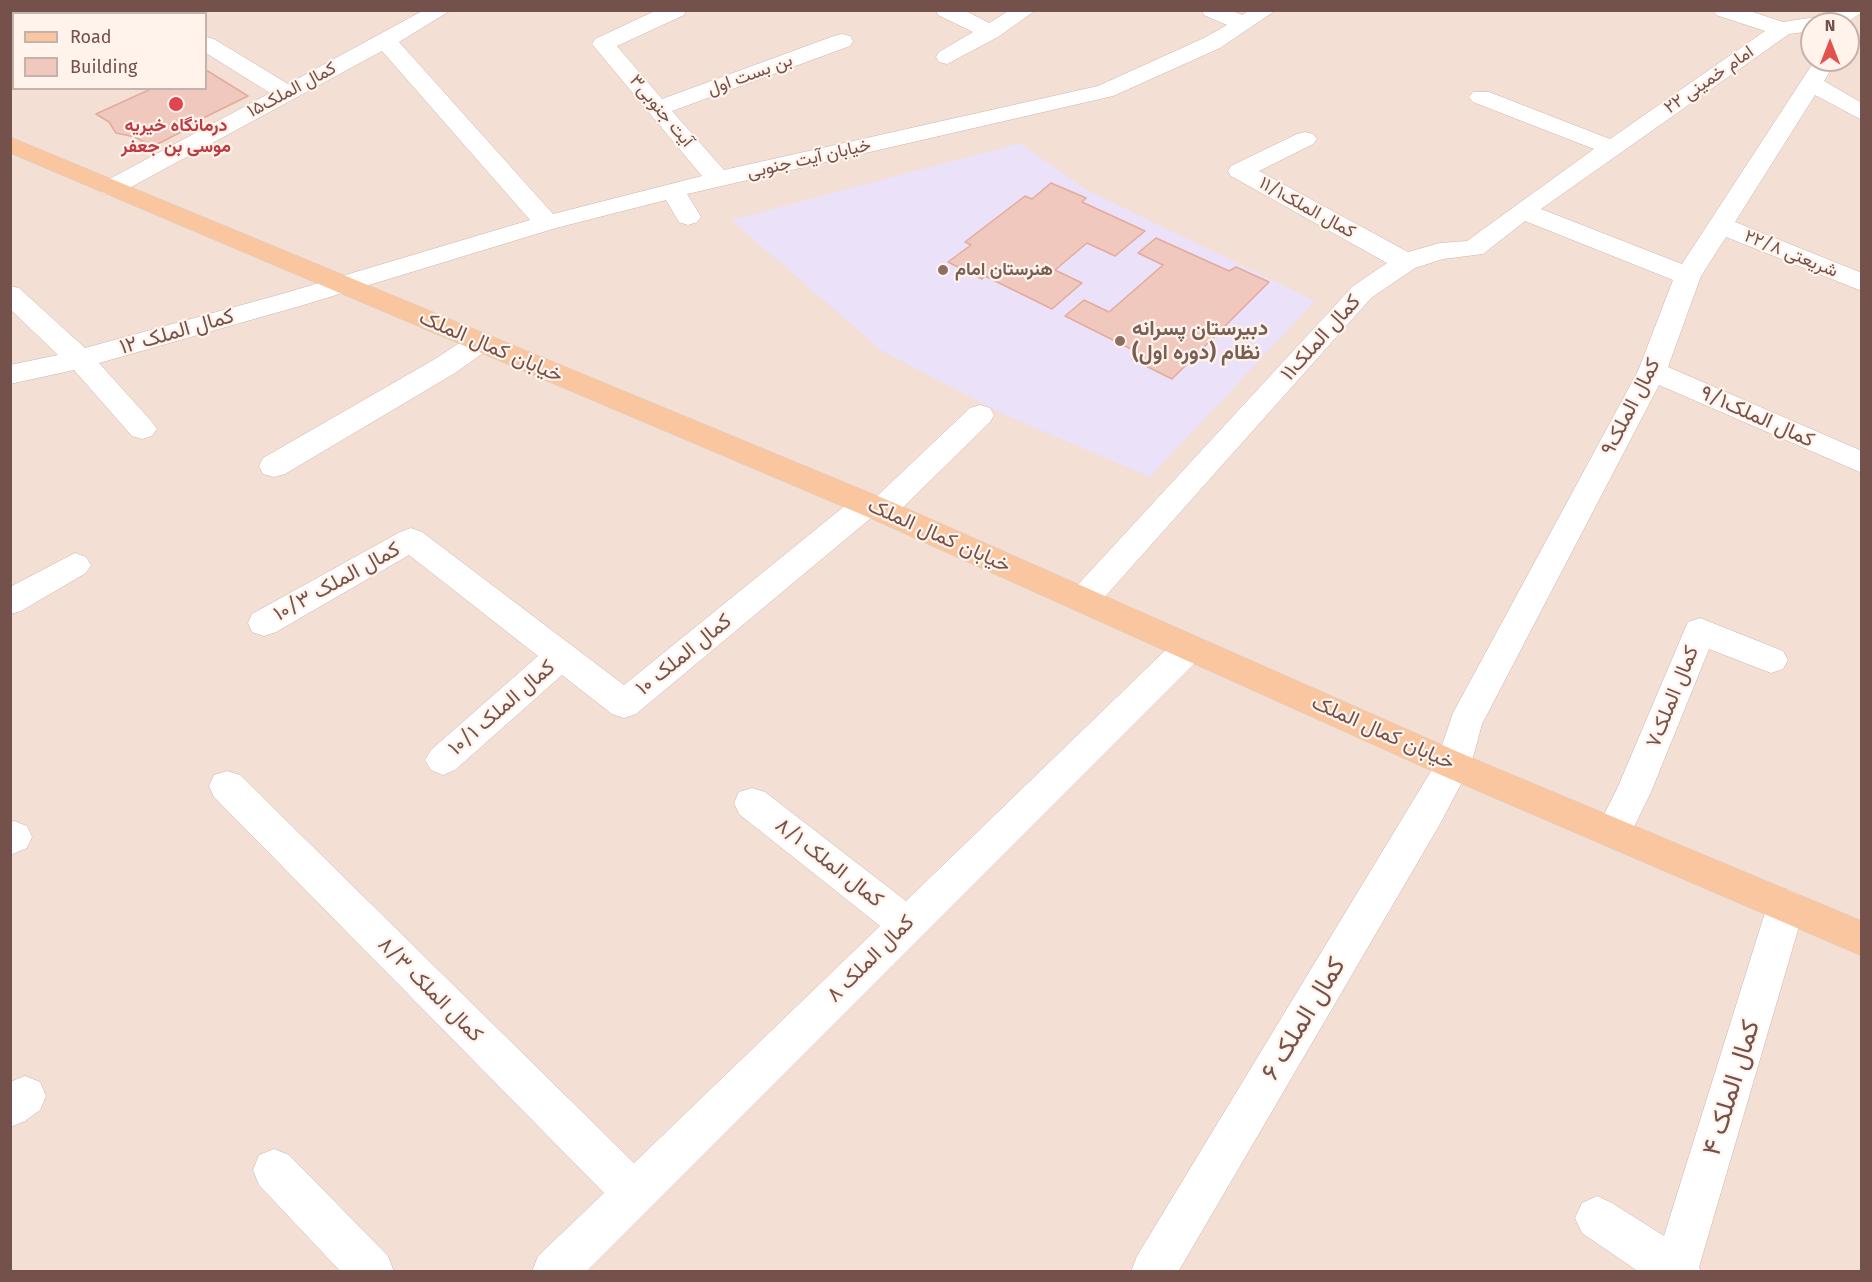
<!DOCTYPE html>
<meta charset="utf-8">
<style>
body{margin:0}
#map{position:relative;width:1872px;height:1282px;overflow:hidden;background:#fceee5;font-family:"Fira Sans",sans-serif}
canvas{display:block}
.frame{position:absolute;inset:0;border:12px solid #74514b;pointer-events:none}
.legend{position:absolute;left:12px;top:12px;width:195px;height:78px;box-sizing:border-box;background:#fff3eb;border:2px solid #c7b2ab;margin:0;padding:8px 10px;list-style:none;font-size:18px;color:#74514b}
.legend li{display:flex;align-items:center;gap:12px;height:30px}
.legend b{width:30px;border:2px solid #c7b2ab}
.north{position:absolute;left:1800px;top:12px;width:60px;height:60px;box-sizing:border-box;background:#fff3eb;border:2px solid #c7b2ab;border-radius:50%;rotate:0deg;font-size:16px;font-weight:700;line-height:24px;text-align:center;color:#74514b}
.north::after{content:'';display:block;margin:auto;width:21px;height:27px;background:#e3514d;clip-path:polygon(50% 0,100% 100%,50% 72%,0 100%)}
</style>
<div id="map">
<canvas width="1872" height="1282"></canvas>
<div class="frame"></div>
<ul class="legend">
<li><b style="height:8px;background:#f9c69f"></b>Road</li>
<li><b style="height:16px;background:#f0c8bd"></b>Building</li>
</ul>
<div class="north">N</div>
</div>
<script>
const ctx = document.querySelector('canvas').getContext('2d');
ctx.lineJoin = 'round';
function fill(path, color) {
  ctx.fillStyle = color;
  ctx.fill(path, 'evenodd');
}
function toPath(rows) {
  const path = new Path2D();
  for (const r of rows) {
    path.moveTo(r[0], r[1]);
    for (let i = 2; i < r.length; i += 2) path.lineTo(r[i], r[i + 1]);
  }
  return path;
}
function stroke(path, color, width, dash) {
  ctx.strokeStyle = color;
  ctx.lineWidth = width;
  ctx.lineCap = dash ? 'butt' : 'round';
  ctx.setLineDash(dash || []);
  ctx.stroke(path);
}
function write(font, color, halo, rows, align = 'center') {
  ctx.font = font + ' "Fira Sans",Vazirmatn,sans-serif';
  ctx.lineWidth = 4.5;
  ctx.setLineDash([]);
  ctx.textBaseline = 'middle';
  ctx.strokeStyle = halo;
  ctx.fillStyle = color;
  for (const [text, x, y, turn = 0] of rows) {
    ctx.save();
    ctx.translate(x, y);
    ctx.rotate((+turn || 0) * Math.PI / 180);
    ctx.textAlign = isNaN(turn) ? turn : align;
    if (halo) ctx.strokeText(text, 0, 0);
    ctx.fillText(text, 0, 0);
    ctx.restore();
  }
}
fill(toPath([
 [11,11,1861,11,1861,1271,11,1271],
 [14,14,206,14,206,88,14,88],
 [1812,24,1848,24,1848,60,1812,60]
]), '#f3dfd3');
fill(toPath([
 [1020,143,1085,189,1315,301,1150,477,1005,415,882,351,731,220]
]), '#ebe1f8');
const building = toPath([
 [206,70,248,96,181,129,183,131,152,147,135,137,116,133,109,122,96,114,153,88,206,88,206,70],
 [1051,183,1086,198,1082,202,1145,231,1115,256,1087,243,1055,270,1082,283,1052,309,985,276,982,279,948,262,971,245,965,242,1025,196,1032,199,1051,183],
 [1156,238,1229,271,1236,267,1269,282,1172,379,1132,359,1139,353,1065,316,1084,300,1109,312,1163,265,1138,253,1156,238]
]);
fill(building, '#f0c8bd');
stroke(building, '#e3ab9e', 1.5);
const minor = toPath([
 [100,10,125,10,123,14,98,14,100,10],
 [424,10,451,10,399,42,553,214,702,176,592,44,595,39,657,10,686,10,684,15,617,46,662,99,834,36,842,34,850,36,853,41,850,46,672,111,724,170,1098,86,1204,38,1227,25,1204,15,1202,10,1231,10,1242,15,1250,10,1276,10,1220,48,1113,96,687,194,701,217,697,222,688,225,679,222,666,200,556,228,300,306,99,363,152,422,157,429,152,436,142,439,132,436,74,370,10,384,10,365,58,355,10,309,10,286,19,288,85,348,282,294,530,220,382,51,120,193,111,195,102,193,99,188,102,183,270,93,206,53,206,37,214,39,288,84,424,10],
 [936,10,964,10,989,23,1010,10,1036,10,998,37,947,64,939,62,936,57,939,52,973,32,938,15,936,10],
 [1714,10,1747,10,1783,22,1829,15,1836,10,1862,12,1845,24,1812,24,1812,31,1789,34,1541,209,1682,264,1815,60,1837,60,1824,81,1862,103,1862,120,1815,95,1735,222,1862,273,1862,291,1726,237,1701,276,1668,367,1862,451,1862,473,1659,385,1482,724,1471,765,1440,824,1178,1272,1131,1272,1137,1256,1436,763,1453,713,1638,371,1673,280,1525,221,1483,254,1443,259,1415,268,1371,298,1094,609,1083,612,1072,609,1067,600,1072,591,1353,286,1387,263,1231,176,1228,171,1231,166,1297,134,1305,132,1313,134,1317,139,1313,144,1259,171,1408,252,1440,243,1467,241,1594,149,1473,102,1469,97,1473,92,1489,92,1610,139,1765,31,1716,15,1714,10],
 [480,333,490,336,494,342,490,348,455,373,285,474,274,477,263,474,259,466,263,458,435,359,470,336,480,333],
 [980,405,990,408,994,415,990,422,892,518,881,521,871,518,636,714,624,718,612,714,562,675,455,770,443,775,431,770,425,760,431,750,538,656,409,555,276,632,264,636,252,632,248,623,252,614,400,532,411,528,422,532,624,685,857,496,868,493,877,496,970,408,980,405],
 [75,553,86,557,91,565,86,573,21,611,10,614,10,587,75,553],
 [1700,618,1783,651,1788,660,1783,669,1771,673,1709,649,1651,792,1626,843,1613,848,1600,843,1595,832,1617,789,1684,631,1688,622,1700,618],
 [1189,635,1201,639,1206,648,1201,657,586,1272,532,1272,538,1256,604,1193,214,797,209,786,214,775,227,771,240,775,634,1163,880,926,739,814,734,803,739,792,752,788,765,792,906,901,1177,639,1189,635],
 [14,821,27,826,32,837,27,848,10,855,10,822,14,821],
 [1786,889,1799,894,1805,906,1699,1267,1701,1272,1639,1272,1582,1233,1575,1218,1582,1203,1597,1196,1612,1203,1664,1236,1767,906,1773,894,1786,889],
 [25,1076,40,1082,46,1096,40,1110,25,1121,10,1127,10,1082,25,1076],
 [274,1149,289,1155,388,1256,394,1272,341,1272,259,1185,253,1170,259,1155,274,1149]
]);
const major = toPath([
 [10,137,892,502,1465,755,1862,921,1862,956,1441,775,870,518,10,153,10,137]
]);
stroke(minor, '#cfb6ae', 1);
stroke(major, '#d8cecd', 1);
fill(minor, '#fff');
fill(major, '#f9c69f');
for (const [x, y, r, color] of [
 [176,104,8,"#e0444e"],
 [943,270,6,"#8d6e63"],
 [1120,341,6,"#8d6e63"]
]) {
  const dot = new Path2D();
  dot.arc(x, y, r, 0, 2 * Math.PI);
  ctx.fillStyle = color;
  ctx.fill(dot);
  stroke(dot, '#fff3eb', 2);
}
write('18px', '#74514b', '#fff3eb', [
 ["بن بست اول",750,75,-20],
 ["امام خمینی ۲۲",1709,80,-35],
 ["کمال الملک۱۵",292,90,-28],
 ["آیت جنوبی۳",661,111,50],
 ["خیابان آیت جنوبی",809,159,-13],
 ["کمال الملک۱۱/۱",1307,208,29],
 ["شریعتی ۲۲/۸",1791,254,22]
]);
write('bold 18px', '#be3a42', '#fff3eb', [
 ["درمانگاه خیریه",176,126],
 ["موسی بن جعفر",176,147]
]);
write('bold 18px', '#785e54', '#fff3eb', [
 ["هنرستان امام",955,270]
], 'left');
write('bold 21px', '#785e54', '#fff3eb', [
 ["دبیرستان پسرانه",1132,329],
 ["نظام (دوره اول)",1132,353]
], 'left');
write('21px', '#74514b', '#fff3eb', [
 ["کمال الملک ۱۲",177,332,-16],
 ["کمال الملک۱۱",1321,338,-48],
 ["خیابان کمال الملک",491,347,23],
 ["کمال الملک۹",1631,407,-63],
 ["کمال الملک۹/۱",1757,417,24],
 ["خیابان کمال الملک",939,536,24],
 ["کمال الملک ۱۰/۳",337,582,-29],
 ["کمال الملک ۱۰",684,655,-39],
 ["کمال الملک۷",1673,697,-68],
 ["کمال الملک ۱۰/۱",502,708,-41],
 ["خیابان کمال الملک",1383,733,24],
 ["کمال الملک ۸/۱",829,863,38],
 ["کمال الملک ۸",871,959,-45],
 ["کمال الملک ۸/۳",430,990,45]
]);
write('26px', '#74514b', '#fff3eb', [
 ["کمال الملک ۶",1304,1019,-59],
 ["کمال الملک ۴",1732,1088,-73]
]);
</script>
